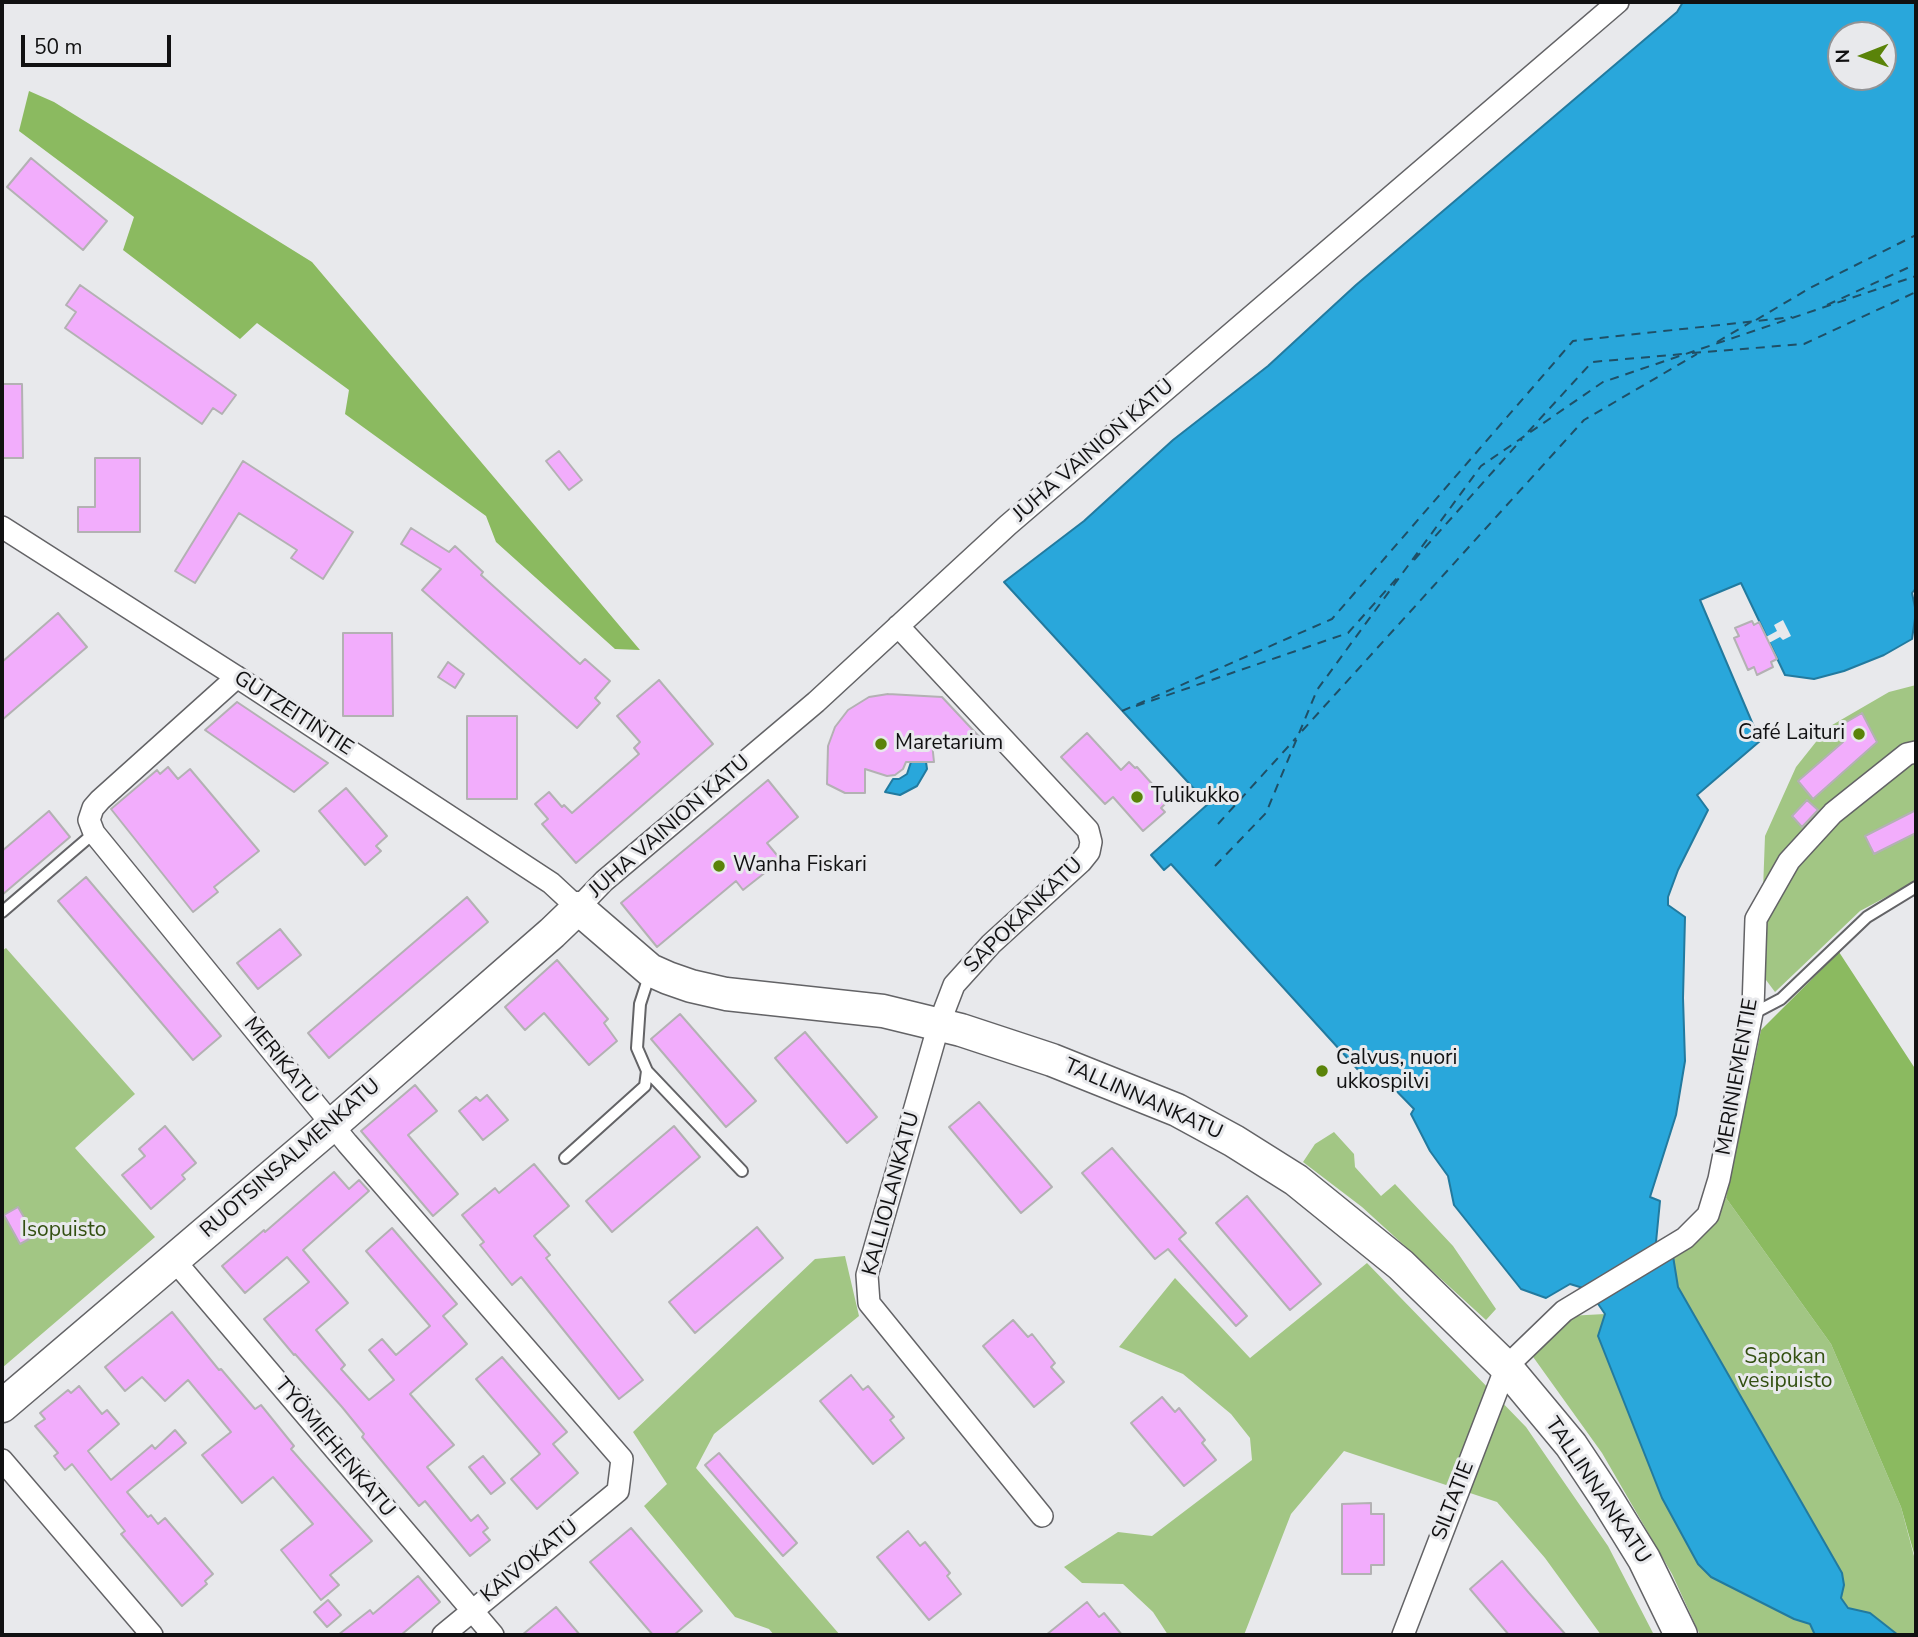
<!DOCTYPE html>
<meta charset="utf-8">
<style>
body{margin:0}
#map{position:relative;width:1918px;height:1637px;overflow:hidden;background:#e8e9ec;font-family:"Nunito Sans",sans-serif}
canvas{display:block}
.frame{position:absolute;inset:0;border:4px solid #111112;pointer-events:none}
.north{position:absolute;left:1827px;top:21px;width:70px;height:70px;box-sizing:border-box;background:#e8e9ec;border:2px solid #929395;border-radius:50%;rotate:269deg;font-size:19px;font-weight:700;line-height:28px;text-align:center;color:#111112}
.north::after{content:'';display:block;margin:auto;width:24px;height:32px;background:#5a8309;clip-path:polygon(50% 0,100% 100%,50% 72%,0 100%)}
.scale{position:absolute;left:21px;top:35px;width:150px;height:32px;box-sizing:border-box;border:4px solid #111112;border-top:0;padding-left:9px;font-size:21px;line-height:24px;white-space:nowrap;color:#111112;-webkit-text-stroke:5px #e8e9ec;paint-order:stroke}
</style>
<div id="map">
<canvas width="1918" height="1637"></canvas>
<div class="frame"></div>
<div class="north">N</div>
<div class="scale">50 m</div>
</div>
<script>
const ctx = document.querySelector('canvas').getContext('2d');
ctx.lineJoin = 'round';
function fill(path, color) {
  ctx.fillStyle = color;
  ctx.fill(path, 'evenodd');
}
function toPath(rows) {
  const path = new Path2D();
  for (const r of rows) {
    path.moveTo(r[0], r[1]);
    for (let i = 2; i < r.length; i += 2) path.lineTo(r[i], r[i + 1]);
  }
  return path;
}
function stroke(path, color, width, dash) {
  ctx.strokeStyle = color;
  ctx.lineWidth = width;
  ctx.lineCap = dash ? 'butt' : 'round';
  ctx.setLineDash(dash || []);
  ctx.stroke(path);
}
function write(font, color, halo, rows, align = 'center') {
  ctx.font = font + ' "Nunito Sans",sans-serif';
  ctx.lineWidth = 6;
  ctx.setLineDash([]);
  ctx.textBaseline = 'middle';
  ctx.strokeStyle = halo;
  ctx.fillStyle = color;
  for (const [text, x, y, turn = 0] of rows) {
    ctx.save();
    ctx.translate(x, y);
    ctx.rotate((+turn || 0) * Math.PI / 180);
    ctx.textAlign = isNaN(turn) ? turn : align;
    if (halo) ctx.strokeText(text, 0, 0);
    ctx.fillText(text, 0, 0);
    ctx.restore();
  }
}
fill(toPath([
 [1916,685,1916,881,1860,911,1775,992,1760,972,1765,836,1796,767,1827,728,1889,692],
 [6,948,135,1094,75,1148,155,1237,2,1368,2,951],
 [1334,1132,1354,1154,1355,1167,1381,1196,1395,1184,1453,1246,1496,1309,1486,1320,1362,1207,1303,1162,1315,1144],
 [1726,1198,1831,1344,1901,1507,1914,1556,1916,1556,1916,1635,1898,1635,1870,1613,1848,1608,1841,1598,1844,1585,1842,1573,1678,1287,1673,1256],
 [845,1256,859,1316,714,1434,696,1468,840,1635,774,1635,769,1629,735,1617,644,1506,667,1484,633,1432,815,1259],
 [1367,1263,1526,1427,1608,1546,1654,1635,1601,1635,1545,1558,1497,1502,1344,1451,1291,1514,1244,1635,1168,1635,1153,1612,1123,1584,1082,1583,1064,1567,1118,1532,1152,1536,1252,1460,1250,1438,1231,1414,1183,1374,1119,1347,1175,1278,1250,1358],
 [1605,1314,1598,1337,1662,1498,1698,1564,1711,1577,1794,1619,1810,1624,1815,1635,1700,1635,1672,1574,1602,1453,1531,1354,1568,1316]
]), '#a2c684');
fill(toPath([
 [29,91,54,102,312,262,640,650,615,649,496,542,486,516,345,414,349,390,257,323,240,339,123,250,134,217,19,131],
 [1839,952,1916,1070,1915,1557,1901,1507,1831,1344,1726,1198,1761,1030]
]), '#8bba60');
const water = toPath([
 [1683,2,1916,2,1916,588,1912,593,1916,612,1912,639,1884,655,1844,671,1814,679,1785,675,1741,583,1700,600,1760,741,1697,795,1708,810,1678,870,1668,897,1668,905,1685,917,1683,998,1685,1061,1676,1115,1650,1197,1660,1201,1656,1242,1673,1256,1678,1287,1842,1573,1844,1585,1841,1598,1848,1608,1870,1613,1898,1635,1815,1635,1810,1624,1794,1619,1711,1577,1698,1564,1662,1498,1598,1336,1605,1314,1592,1295,1583,1288,1570,1284,1546,1298,1521,1289,1454,1205,1448,1176,1430,1151,1411,1114,1414,1109,1381,1075,1370,1083,1171,864,1164,870,1151,855,1208,804,1004,582,1084,521,1173,440,1268,366,1356,285,1677,12,1683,2],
 [1841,35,1883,35,1883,77,1841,77,1841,35],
 [911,762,926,762,927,769,917,786,900,795,885,792,893,779,899,779,907,774,911,762]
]);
fill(water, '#29a7db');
stroke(water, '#227a9f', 2);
fill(toPath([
 [1783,620,1791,636,1783,640,1780,637,1769,643,1766,637,1777,631,1774,625]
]), '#e8e9ec');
stroke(toPath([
 [1827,305,1916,264],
 [1756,320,1810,288,1916,235],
 [1717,342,1751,322],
 [1692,353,1804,344,1916,292],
 [1528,432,1592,362,1683,354],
 [1414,560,1522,439],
 [1136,706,1348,633,1398,577],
 [1122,711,1332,619,1573,341,1792,317],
 [1302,731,1584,420,1697,354],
 [1218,824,1296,738],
 [1215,866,1266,813,1317,690,1481,466,1603,382,1916,276]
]), '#1f4f66', 2, [9, 7]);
const building = toPath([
 [31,158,107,221,83,250,7,187,31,158],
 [80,285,236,395,222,414,213,408,202,424,65,328,76,312,66,305,80,285],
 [2,384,22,384,23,458,2,458,2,384],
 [559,451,582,480,569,490,546,461,559,451],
 [95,458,140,458,140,532,78,532,78,507,95,507,95,458],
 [243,461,353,532,323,579,291,558,297,550,239,513,195,583,175,571,243,461],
 [411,528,449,552,455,546,483,572,481,575,580,664,585,659,610,681,595,698,600,703,577,728,422,590,441,569,401,544,411,528],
 [58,613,87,647,2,720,2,662,58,613],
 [1752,621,1754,625,1759,622,1777,659,1771,662,1773,667,1757,675,1754,667,1748,670,1734,638,1739,636,1735,628,1752,621],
 [343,633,392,633,393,716,343,716,343,633],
 [448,662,464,674,455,688,438,677,448,662],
 [659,680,713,744,576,863,542,824,548,819,535,804,549,792,562,807,564,805,572,813,639,754,634,748,640,742,617,716,659,680],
 [888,694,942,697,986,744,932,743,934,762,906,762,903,769,895,775,887,776,865,769,865,793,845,793,827,784,828,746,835,727,848,710,869,697,888,694],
 [237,702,328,763,294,792,205,730,237,702],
 [1862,713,1877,742,1813,799,1798,781,1843,742,1836,728,1862,713],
 [467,716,517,716,517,799,467,799,467,716],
 [1087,733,1121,770,1129,762,1135,768,1137,767,1162,795,1161,797,1166,803,1161,808,1165,812,1143,831,1113,797,1105,804,1061,757,1087,733],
 [168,767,178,779,190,769,259,851,214,887,218,892,193,912,111,809,157,770,160,774,168,767],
 [768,780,798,817,767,843,781,860,743,890,736,881,657,947,621,903,768,780],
 [346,788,387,836,376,846,381,851,365,865,319,811,346,788],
 [1807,800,1818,810,1802,827,1792,816,1807,800],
 [1916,810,1916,833,1874,854,1865,836,1916,810],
 [49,811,70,837,2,895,2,851,49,811],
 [86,877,221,1036,193,1060,58,901,86,877],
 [467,897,488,922,329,1058,308,1033,467,897],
 [280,929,301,955,258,989,237,963,280,929],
 [557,960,608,1019,604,1023,617,1041,589,1065,544,1013,525,1030,505,1007,557,960],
 [680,1014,756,1101,726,1127,651,1039,680,1014],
 [805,1032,877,1117,847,1143,775,1058,805,1032],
 [415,1085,437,1111,408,1135,458,1194,433,1216,361,1131,415,1085],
 [487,1095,508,1120,483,1140,459,1111,476,1097,480,1101,487,1095],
 [979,1102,1052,1187,1021,1213,949,1127,979,1102],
 [165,1126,196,1163,182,1175,185,1179,151,1209,122,1175,145,1156,139,1149,165,1126],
 [674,1126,700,1157,612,1232,586,1201,674,1126],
 [1112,1148,1186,1233,1179,1239,1247,1316,1236,1326,1168,1249,1155,1259,1082,1173,1112,1148],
 [534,1164,569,1206,534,1236,550,1255,546,1258,643,1380,619,1399,521,1277,512,1285,480,1245,484,1242,462,1215,495,1188,499,1193,534,1164],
 [334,1172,349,1189,359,1180,369,1191,303,1250,348,1303,316,1330,345,1365,341,1369,369,1400,394,1380,369,1350,382,1339,396,1355,430,1326,366,1251,392,1228,457,1304,443,1316,467,1344,410,1394,454,1445,427,1467,471,1521,478,1515,488,1528,483,1532,490,1540,470,1556,425,1501,419,1506,362,1437,364,1434,342,1407,295,1354,294,1355,264,1319,309,1282,287,1257,245,1293,222,1266,264,1230,265,1232,334,1172],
 [1247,1196,1321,1284,1290,1310,1216,1223,1247,1196],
 [18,1207,35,1236,20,1244,4,1215,18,1207],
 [757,1227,783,1258,695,1333,669,1302,757,1227],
 [172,1312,219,1370,221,1369,255,1409,261,1405,294,1446,291,1449,372,1541,330,1575,339,1585,321,1600,281,1550,313,1524,273,1477,242,1503,202,1455,231,1432,188,1380,165,1401,142,1377,125,1391,105,1367,172,1312],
 [1013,1320,1028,1337,1032,1334,1055,1363,1051,1367,1064,1382,1034,1407,983,1346,1013,1320],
 [502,1357,567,1432,553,1444,578,1473,537,1509,511,1479,540,1454,476,1379,502,1357],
 [851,1375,863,1390,868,1386,894,1417,890,1420,904,1438,873,1464,820,1401,851,1375],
 [79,1386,102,1414,107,1410,119,1424,88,1451,111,1480,152,1445,155,1449,175,1430,186,1443,127,1492,148,1517,151,1515,158,1524,165,1518,213,1574,205,1581,207,1584,182,1606,121,1534,125,1531,72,1464,65,1470,54,1456,58,1453,35,1426,45,1419,40,1413,68,1390,71,1393,79,1386],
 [1162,1397,1175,1412,1179,1408,1205,1440,1202,1443,1216,1460,1184,1486,1131,1423,1162,1397],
 [719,1453,797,1543,783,1556,705,1465,719,1453],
 [483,1456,505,1483,491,1494,469,1467,483,1456],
 [1371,1503,1371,1514,1384,1514,1384,1565,1371,1565,1371,1574,1342,1574,1342,1504,1371,1503],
 [631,1528,702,1611,674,1635,653,1635,590,1562,631,1528],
 [908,1531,920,1546,925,1542,950,1573,947,1576,961,1594,929,1620,877,1557,908,1531],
 [1502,1561,1529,1593,1566,1635,1509,1635,1470,1589,1502,1561],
 [418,1576,440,1602,401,1635,338,1635,370,1610,373,1614,418,1576],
 [328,1600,341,1615,327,1627,314,1612,328,1600],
 [1087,1602,1099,1617,1104,1613,1122,1635,1046,1635,1087,1602],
 [556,1607,580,1635,522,1635,556,1607]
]);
fill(building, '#f2adfc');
stroke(building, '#b3b1b3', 2);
const lane = toPath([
 [2,912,94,833],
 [650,973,640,1004,637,1048,647,1071,742,1171],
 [1753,1008,1760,1010,1781,999,1867,917,1916,887],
 [565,1158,645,1086,647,1071]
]);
const street = toPath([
 [2,527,237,677,551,883,578,908,604,881,816,702,1008,525,1618,2],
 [898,626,1088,830,1091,842,1089,852,1081,862,991,944,954,985,939,1024,867,1275,869,1303,1042,1516],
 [237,677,100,800,93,808,89,820,94,833,347,1143,622,1459,618,1491,443,1635],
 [174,1260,493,1635],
 [2,1460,152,1635],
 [1403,1635,1506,1367,1564,1311,1685,1238,1708,1215,1719,1179,1753,1008,1756,919,1789,861,1833,813,1907,754,1916,752]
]);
const secondary = toPath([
 [2,1406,332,1125,552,933,578,908,650,970,668,978,691,986,726,994,883,1011,961,1030,1052,1060,1177,1110,1234,1141,1296,1180,1401,1265,1506,1367,1571,1445,1605,1496,1644,1559,1681,1635]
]);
stroke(lane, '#636366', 14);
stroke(street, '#636366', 24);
stroke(secondary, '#636366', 35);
stroke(lane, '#fff', 10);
stroke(street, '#fff', 21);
stroke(secondary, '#fff', 32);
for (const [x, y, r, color] of [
 [1859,734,7,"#5a8309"],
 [881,744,7,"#5a8309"],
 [1137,797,7,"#5a8309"],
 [719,866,7,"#5a8309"],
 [1322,1071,7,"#5a8309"]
]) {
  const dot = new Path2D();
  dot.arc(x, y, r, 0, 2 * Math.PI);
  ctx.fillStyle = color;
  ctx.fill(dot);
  stroke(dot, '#e8e9ec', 2.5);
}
write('21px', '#111112', '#e8e9ec', [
 ["JUHA VAINION KATU",1094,451,-41],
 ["GUTZEITINTIE",293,714,33],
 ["JUHA VAINION KATU",670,827,-41],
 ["SAPOKANKATU",1024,916,-44],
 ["MERIKATU",280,1061,51],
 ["MERINIEMENTIE",1738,1077,-80],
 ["TALLINNANKATU",1143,1100,24],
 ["RUOTSINSALMENKATU",291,1159,-41],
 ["KALLIOLANKATU",892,1194,-75],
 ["TYÖMIEHENKATU",334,1448,50],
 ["TALLINNANKATU",1597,1491,56],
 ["SILTATIE",1454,1501,-69],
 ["KAIVOKATU",530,1562,-39]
]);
write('21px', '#111112', '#e8e9ec', [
 ["Café Laituri",1845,734,"right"],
 ["Maretarium",895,744],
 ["Tulikukko",1151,797],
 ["Wanha Fiskari",733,866],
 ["Calvus, nuori",1336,1059],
 ["ukkospilvi",1336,1083]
], 'left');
write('21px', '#335011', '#e8e9ec', [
 ["Isopuisto",64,1231],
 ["Sapokan",1785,1358],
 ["vesipuisto",1785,1382]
]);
</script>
